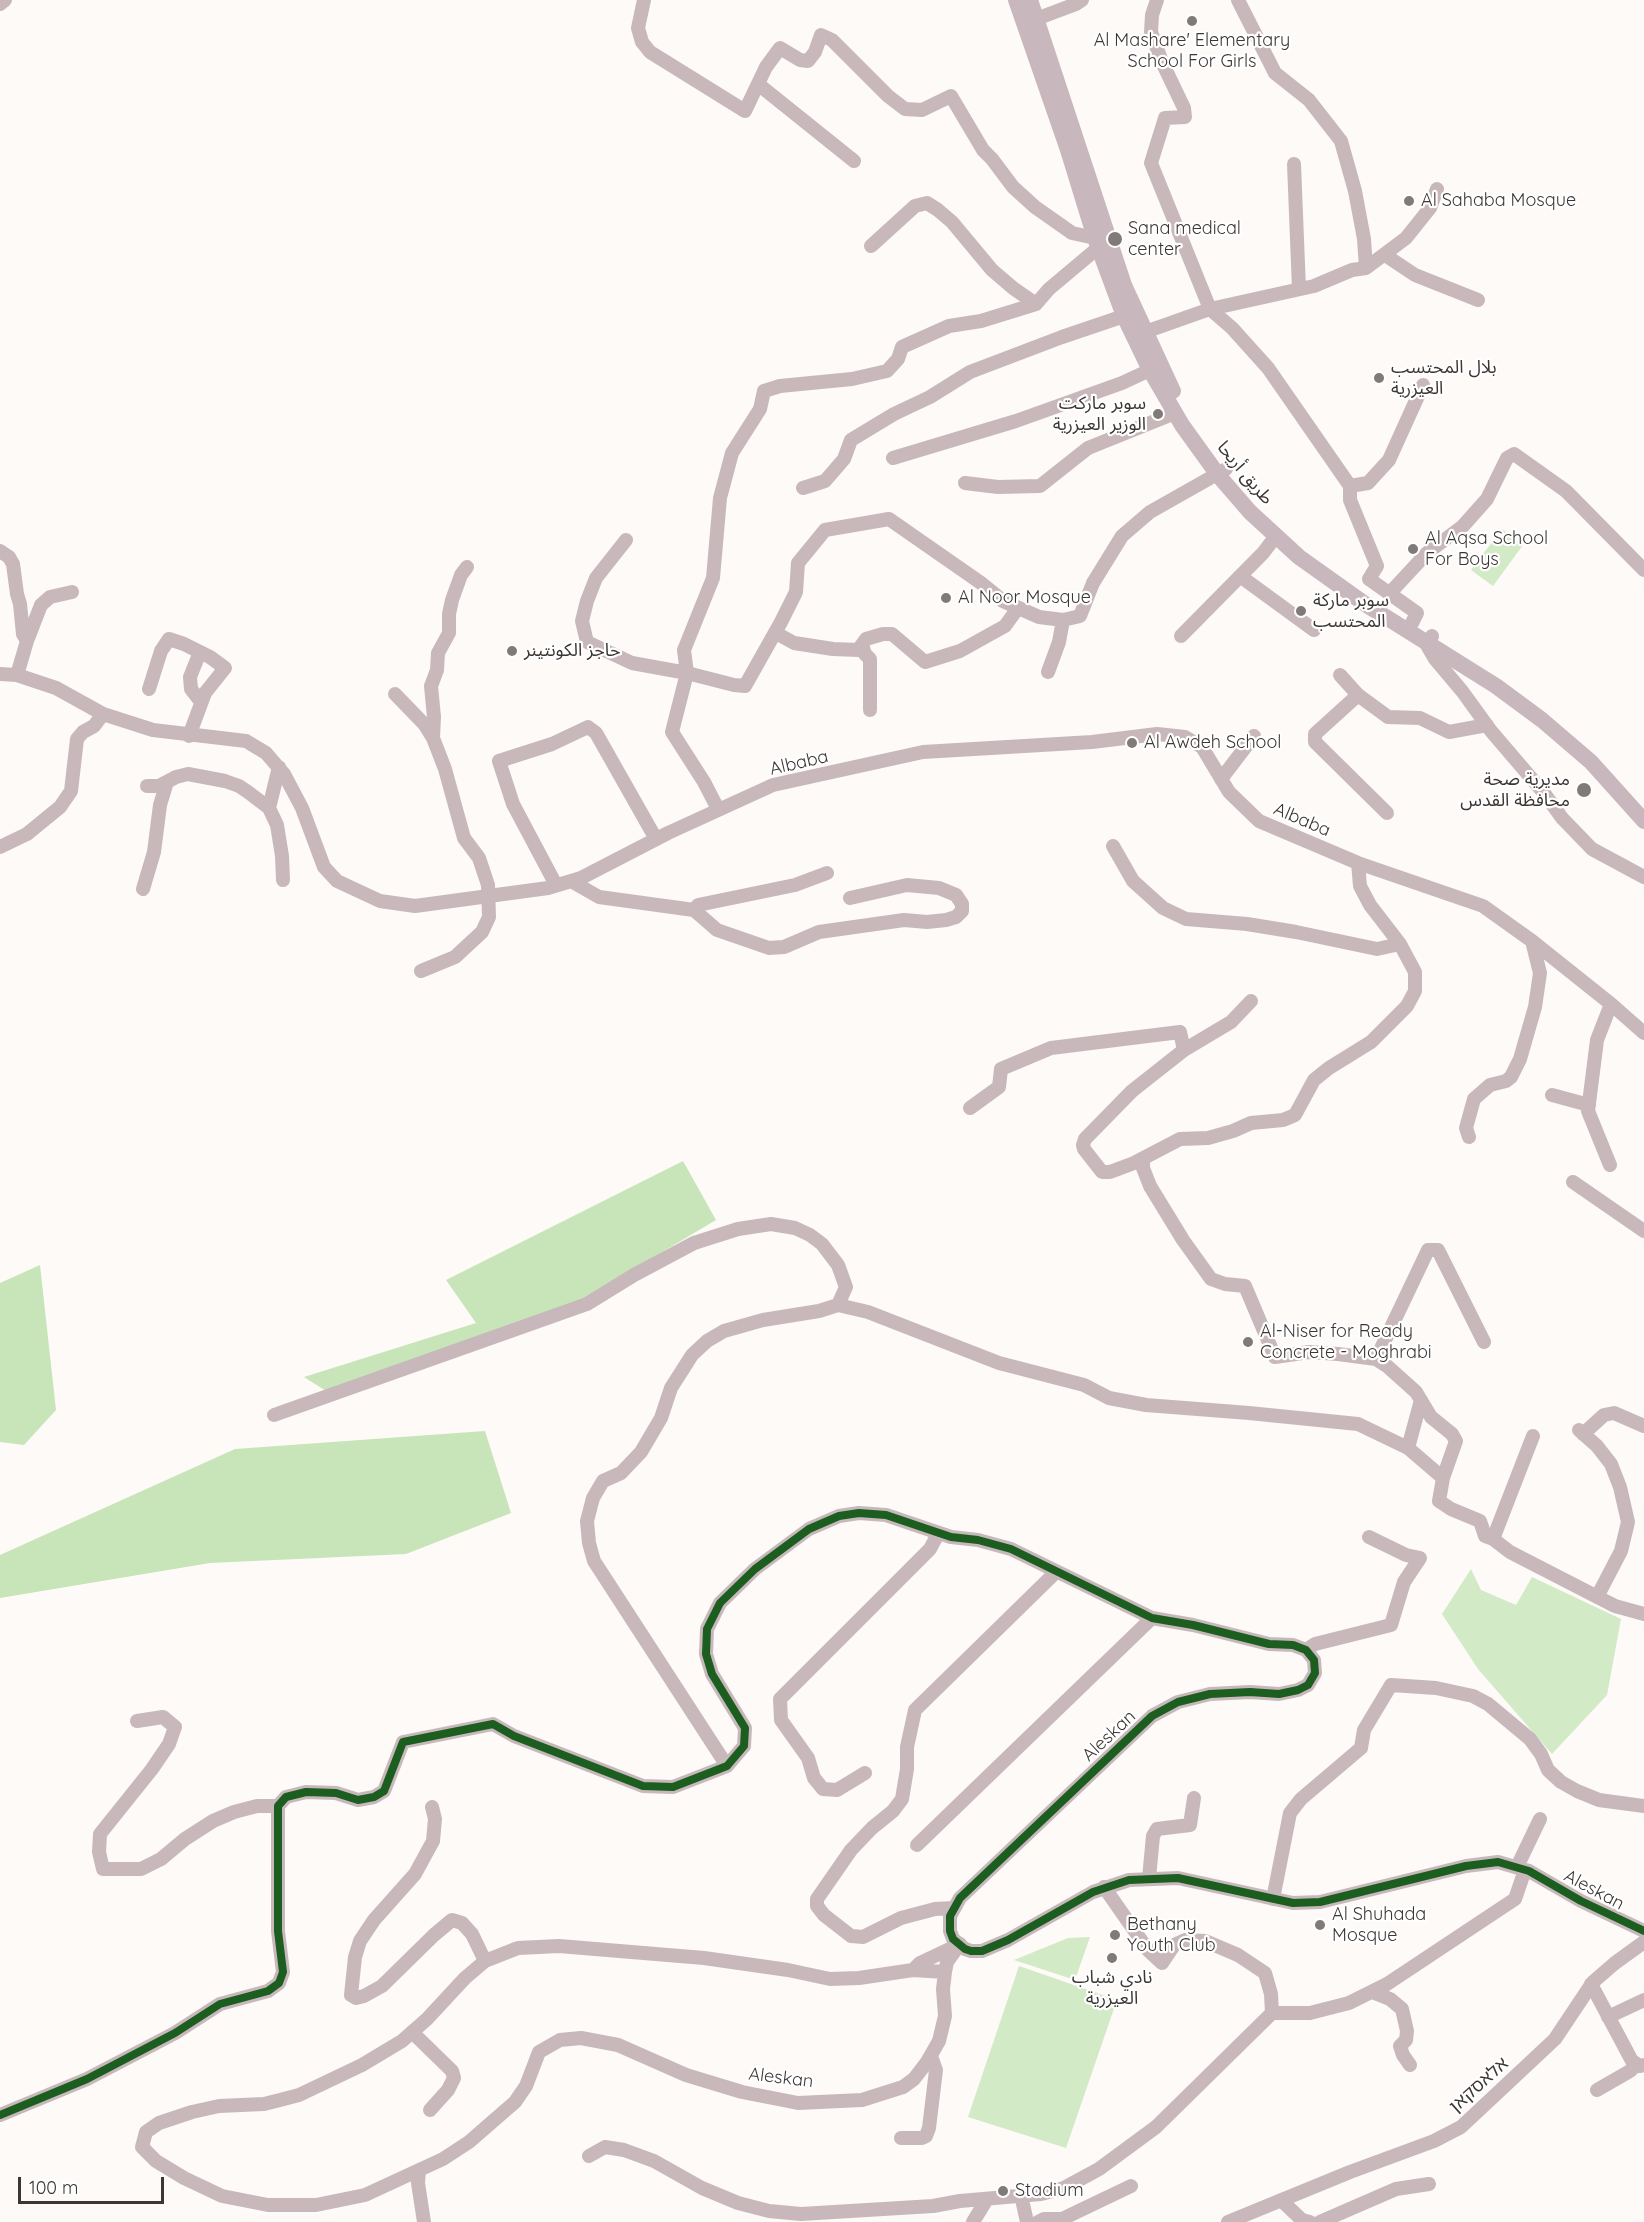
<!DOCTYPE html>
<meta charset="utf-8">
<style>
body{margin:0}
#map{position:relative;width:1644px;height:2222px;overflow:hidden;background:#fdfaf8;font-family:Quicksand,sans-serif}
canvas{display:block}
.scale{position:absolute;left:18px;top:2177px;width:146px;height:27px;box-sizing:border-box;border:3px solid #3c3735;border-top:0;padding-left:8px;font-size:18px;line-height:21px;white-space:nowrap;color:#3c3735;-webkit-text-stroke:4px #fff;paint-order:stroke}
</style>
<div id="map">
<canvas width="1644" height="2222"></canvas>
<div class="scale">100 m</div>
</div>
<script>
const ctx = document.querySelector('canvas').getContext('2d');
ctx.lineJoin = 'round';
function fill(path, color) {
  ctx.fillStyle = color;
  ctx.fill(path, 'evenodd');
}
function toPath(rows) {
  const path = new Path2D();
  for (const r of rows) {
    path.moveTo(r[0], r[1]);
    for (let i = 2; i < r.length; i += 2) path.lineTo(r[i], r[i + 1]);
  }
  return path;
}
function stroke(path, color, width, dash) {
  ctx.strokeStyle = color;
  ctx.lineWidth = width;
  ctx.lineCap = dash ? 'butt' : 'round';
  ctx.setLineDash(dash || []);
  ctx.stroke(path);
}
function write(font, color, halo, rows, align = 'center') {
  ctx.font = font + ' Quicksand,"Noto Sans Arabic","Noto Sans Hebrew",sans-serif';
  ctx.lineWidth = 4.5;
  ctx.setLineDash([]);
  ctx.textBaseline = 'middle';
  ctx.strokeStyle = halo;
  ctx.fillStyle = color;
  for (const [text, x, y, turn = 0] of rows) {
    ctx.save();
    ctx.translate(x, y);
    ctx.rotate((+turn || 0) * Math.PI / 180);
    ctx.textAlign = isNaN(turn) ? turn : align;
    if (halo) ctx.strokeText(text, 0, 0);
    ctx.fillText(text, 0, 0);
    ctx.restore();
  }
}
fill(toPath([
 [1502,529,1523,545,1493,586,1471,570],
 [1471,1569,1481,1590,1516,1605,1532,1577,1621,1619,1607,1695,1552,1754,1478,1669,1442,1614],
 [1090,1937,1075,1980,1014,1960,1068,1938],
 [1019,1966,1117,2000,1066,2148,968,2117]
]), '#d2eac5');
fill(toPath([
 [683,1161,716,1220,543,1323,334,1396,304,1377,476,1323,446,1280],
 [40,1265,56,1410,24,1445,0,1442,0,1283],
 [485,1431,511,1513,406,1554,210,1563,0,1598,0,1555,235,1449]
]), '#c8e5b9');
stroke(toPath([
 [644,0,638,28,642,42,650,52,745,111,766,67,780,48,800,60,808,61,815,52,821,35,832,40,888,96,905,109,922,110,951,96,983,150,992,159,1013,187,1035,207,1072,233,1095,238],
 [1157,0,1152,15,1151,32,1162,62,1184,108,1185,117,1165,118,1151,163,1210,309,1314,286,1352,270,1366,268,1406,238,1430,208,1437,189],
 [1238,0,1275,73,1309,100,1341,141,1355,191,1364,239,1366,268],
 [0,4,5,0],
 [1036,19,1076,4,1082,0],
 [758,84,854,161],
 [1294,164,1299,289],
 [871,246,915,206,927,203,938,210,952,222,992,270,1013,288,1036,304],
 [1385,255,1415,275,1478,300],
 [1145,332,1210,309,1232,328,1268,368,1350,486,1350,500,1377,566,1369,579,1417,613,1412,623],
 [893,458,1016,421,1122,383,1150,370],
 [965,483,998,487,1040,486,1088,448,1175,413],
 [1350,486,1368,483,1389,460,1423,385],
 [803,488,825,481,844,459,851,440,894,414,930,397,970,372,1062,337,1124,316],
 [626,540,596,578,587,601,582,621,587,642,632,663,687,673,684,650,713,578,720,498,732,453,760,409,764,391,780,386,852,379,887,371,898,359,902,347,949,326,981,321,1036,304,1049,289,1099,247],
 [0,551,9,557,13,564,17,594,20,604,23,634,27,641,17,675],
 [1240,576,1314,630],
 [1389,594,1427,553,1463,526,1487,499,1507,458,1514,454,1566,491,1644,570],
 [776,633,794,643,833,649,858,650,866,639,883,634,892,634,925,662,960,651,1005,626,1018,608],
 [1181,636,1263,553,1276,536],
 [1432,636,1428,647,1435,659,1462,691,1491,731,1544,793,1562,818,1592,849,1644,877],
 [27,641,41,605,50,597,72,592],
 [862,645,865,654,870,659,870,710],
 [200,652,190,677,191,689,201,702],
 [1048,672,1059,642,1063,620],
 [0,674,17,675,56,688,103,714,153,730,246,741,266,753,284,774,302,808,324,867,337,881,380,901,415,906,548,888,581,878,668,833,773,785,923,752,1092,742,1157,734,1185,737,1202,747,1229,792,1259,821,1358,863,1483,906,1532,941,1611,1004,1644,1033],
 [1340,675,1358,695],
 [149,689,161,651,169,639,184,644,210,657,225,668,205,693,189,736],
 [395,694,425,725,433,738,445,769,464,838,479,858,488,885,489,917,482,932,455,957,421,971],
 [433,738,434,717,431,686,437,670,438,653,449,633,449,614,452,600,461,575,467,567],
 [1221,779,1254,736],
 [147,786,159,786,176,777,188,774,225,781,239,786,248,792,269,808,277,825,282,856,283,880],
 [269,808,279,767],
 [718,809,704,782,672,732,687,673,734,685,745,686,781,622,796,592,798,563,825,530,889,519,981,583,1003,601,1039,617,1063,620,1080,616,1093,583,1122,536,1150,512,1226,469],
 [1387,813,1315,742,1315,734,1358,695,1388,717,1420,718,1449,732,1487,725],
 [1113,846,1133,881,1163,908,1186,919,1247,924,1296,932,1377,949,1400,944],
 [0,847,27,834,60,807,71,791,77,739,83,732,94,726,103,714],
 [571,881,599,897,694,910,717,930,769,948,784,947,819,932,904,920,927,922,946,920,956,917,962,911,962,904,956,895,939,888,907,885,850,898],
 [556,885,513,804,499,761,552,744,588,727,596,733,656,839],
 [143,889,154,852,160,805,167,782],
 [694,910,698,905,795,885,827,873],
 [1184,1050,1231,1022,1251,1001],
 [1552,1095,1589,1105],
 [970,1108,999,1087,1001,1069,1051,1048,1180,1032,1184,1050,1132,1091,1085,1139,1083,1145,1084,1149,1102,1172,1110,1172,1134,1163,1180,1139,1208,1138,1233,1131,1251,1123,1283,1120,1295,1115,1314,1080,1329,1068,1371,1042,1407,1006,1415,991,1415,972,1400,944,1370,905,1360,886,1358,863],
 [1469,1137,1466,1128,1474,1099,1490,1085,1506,1081,1511,1077,1520,1059,1535,1007,1540,973,1532,941],
 [1143,1159,1143,1168,1150,1186,1183,1240,1211,1279,1225,1284,1245,1286,1275,1357,1309,1352,1338,1354,1376,1359,1387,1366,1416,1392,1431,1417,1452,1434,1456,1441,1443,1478,1439,1501,1451,1509,1480,1521,1485,1536,1493,1539,1510,1552,1615,1606,1644,1614],
 [1610,1165,1588,1111,1597,1040,1611,1004],
 [1573,1182,1644,1231],
 [838,1305,868,1312,999,1363,1084,1385,1109,1398,1146,1405,1249,1413,1358,1424,1408,1448,1443,1478],
 [1376,1359,1428,1250,1438,1250,1484,1342],
 [274,1415,587,1304,634,1275,694,1243,738,1229,771,1224,795,1228,810,1235,822,1244,838,1265,846,1287,838,1305,819,1311,763,1320,724,1331,707,1341,692,1355,671,1388,661,1418,641,1452,621,1473,603,1481,593,1498,587,1521,589,1543,594,1561,727,1766],
 [1579,1430,1597,1446,1611,1464,1620,1487,1628,1522,1621,1551,1597,1597],
 [1583,1434,1604,1415,1614,1413,1644,1426],
 [1408,1448,1421,1400],
 [1493,1539,1533,1436],
 [1306,1650,1315,1644,1391,1625,1404,1582,1420,1558,1406,1555,1369,1537],
 [137,1721,163,1717,175,1727,169,1744,152,1769,100,1834,99,1852,103,1869,141,1869,161,1859,185,1839,213,1821,234,1812,257,1806,278,1806],
 [865,1773,837,1790,823,1789,814,1778,808,1758,781,1720,780,1699,930,1549,938,1534],
 [432,1807,435,1819,433,1841,415,1874,374,1920,360,1941,355,1957,351,1995,356,1998,364,1996,382,1986,434,1935,452,1920,462,1923,472,1934,485,1961],
 [917,1845,1152,1618],
 [1517,1867,1540,1819],
 [1149,1878,1153,1836,1157,1829,1190,1825,1194,1798],
 [1273,1899,1290,1813,1301,1799,1361,1748,1364,1730,1391,1685,1436,1688,1473,1696,1488,1704,1530,1739,1541,1754,1548,1770,1561,1782,1577,1791,1599,1800,1644,1806],
 [954,1908,935,1909,901,1918,863,1937,851,1936,824,1915,817,1906,817,1899,851,1850,872,1828,893,1811,902,1799,907,1769,907,1747,915,1710,1056,1572],
 [913,1970,920,1963,958,1945],
 [945,1972,913,1970,859,1978,830,1979,788,1970,704,1958,559,1946,518,1948,485,1961,465,1978,427,2019,402,2041,362,2065,299,2095,280,2100,264,2104,219,2106,192,2112,159,2123,146,2132,142,2147,156,2161,184,2178,222,2196,268,2205,316,2205,365,2195,443,2159,469,2142,515,2102,526,2086,539,2052,560,2040,581,2038,618,2045,686,2075,742,2092,798,2103,862,2100,903,2087,914,2079,927,2062,939,2041,945,2016,943,1989,945,1972,947,1962,960,1944],
 [1591,1984,1632,2061,1640,2066,1644,2065],
 [1372,1992,1390,1999,1402,2009,1407,2031,1406,2040,1400,2046,1403,2055,1410,2065],
 [1272,2013,1310,2013,1349,2003,1387,1984,1515,1899,1525,1870],
 [1608,2017,1644,2000],
 [412,2032,452,2071,454,2078,448,2090,430,2110],
 [1597,2090,1630,2071,1637,2064],
 [0,2115,87,2079,175,2033,220,2004,268,1991,279,1983,283,1972,278,1931,278,1806,286,1797,306,1792,336,1793,358,1800,374,1797,384,1791,403,1742,493,1724,514,1736,643,1786,673,1787,727,1766,744,1746,745,1728,712,1674,706,1654,707,1629,720,1603,755,1569,809,1529,839,1516,859,1513,886,1515,951,1537,978,1540,1011,1549,1152,1618,1193,1625,1269,1644,1293,1645,1306,1650,1314,1660,1315,1673,1308,1685,1298,1690,1279,1694,1250,1692,1210,1694,1178,1702,1152,1716,960,1898,950,1916,950,1931,953,1939,965,1949,971,1951,982,1951,1008,1940,1093,1892,1129,1880,1178,1878,1293,1903,1320,1902,1466,1866,1498,1862,1529,1871,1581,1901,1644,1931],
 [901,2138,922,2138,926,2136,929,2128,936,2070,931,2056],
 [589,2156,605,2147,624,2150,654,2161,702,2188,738,2203,769,2211,801,2214,933,2206,960,2201,1041,2194,1064,2188,1099,2169,1156,2127,1272,2013,1271,1994,1265,1973,1238,1955,1205,1941,1185,1940,1174,1945,1162,1963,1148,1950,1104,1887],
 [419,2170,418,2183,424,2222],
 [1021,2195,1027,2222],
 [1281,2200,1302,2220,1310,2222],
 [973,2222,987,2199],
 [1038,2222,1044,2219,1062,2219,1131,2186],
 [1228,2222,1350,2172,1434,2141,1461,2127,1555,2039,1593,1982,1615,1963,1644,1942],
 [1320,2222,1396,2189,1429,2184]
]), '#c9b8bb', 14);
stroke(toPath([
 [1016,0,1068,150,1095,238,1124,316,1150,370,1182,425,1218,475,1250,512,1299,557,1365,604,1496,686,1542,720,1591,762,1644,821],
 [1030,0,1124,285,1173,391]
]), '#c8b7bc', 16);
stroke(toPath([
 [0,2115,87,2079,175,2033,220,2004,268,1991,279,1983,283,1972,278,1931,278,1806,286,1797,306,1792,336,1793,358,1800,374,1797,384,1791,403,1742,493,1724,514,1736,643,1786,673,1787,727,1766,744,1746,745,1728,712,1674,706,1654,707,1629,720,1603,755,1569,809,1529,839,1516,859,1513,886,1515,951,1537,978,1540,1011,1549,1152,1618,1193,1625,1269,1644,1293,1645,1306,1650,1314,1660,1315,1673,1308,1685,1298,1690,1279,1694,1250,1692,1210,1694,1178,1702,1152,1716,960,1898,950,1916,950,1931,953,1939,965,1949,971,1951,982,1951,1008,1940,1093,1892,1129,1880,1178,1878,1293,1903,1320,1902,1466,1866,1498,1862,1529,1871,1581,1901,1644,1931]
]), '#1b5e20', 8);
for (const [x, y, r, color] of [
 [1192,21,6,"#807b79"],
 [1409,201,6,"#807b79"],
 [1115,239,8,"#807b79"],
 [1379,378,6,"#807b79"],
 [1158,414,6,"#807b79"],
 [1413,549,6,"#807b79"],
 [946,598,6,"#807b79"],
 [1301,611,6,"#807b79"],
 [512,651,6,"#807b79"],
 [1132,743,6,"#807b79"],
 [1584,790,8,"#807b79"],
 [1248,1342,6,"#807b79"],
 [1320,1925,6,"#807b79"],
 [1115,1935,6,"#807b79"],
 [1112,1958,6,"#807b79"],
 [1003,2191,6,"#807b79"]
]) {
  const dot = new Path2D();
  dot.arc(x, y, r, 0, 2 * Math.PI);
  ctx.fillStyle = color;
  ctx.fill(dot);
  stroke(dot, '#fff', 2);
}
write('18px', '#3c3735', '#fff', [
 ["Al Mashare' Elementary",1192,41,"center"],
 ["School For Girls",1192,62,"center"],
 ["Al Sahaba Mosque",1421,201],
 ["Sana medical",1128,229],
 ["center",1128,250],
 ["بلال المحتسب",1391,368],
 ["العيزرية",1391,389],
 ["سوبر ماركت",1146,404,"right"],
 ["الوزير العيزرية",1146,425,"right"],
 ["Al Aqsa School",1425,539],
 ["For Boys",1425,560],
 ["Al Noor Mosque",958,598],
 ["سوبر ماركة",1313,601],
 ["المحتسب",1313,622],
 ["حاجز الكونتينر",524,651],
 ["Al Awdeh School",1144,743],
 ["مديرية صحة",1570,780,"right"],
 ["محافظة القدس",1570,801,"right"],
 ["Al-Niser for Ready",1260,1332],
 ["Concrete - Moghrabi",1260,1353],
 ["Al Shuhada",1332,1915],
 ["Mosque",1332,1936],
 ["Bethany",1127,1925],
 ["Youth Club",1127,1946],
 ["نادي شباب",1112,1978,"center"],
 ["العيزرية",1112,1999,"center"],
 ["Stadium",1015,2191]
], 'left');
write('18px', '#3c3735', '#fff', [
 ["طريق أريحا",1245,473,50],
 ["Albaba",799,763,-13],
 ["Albaba",1302,820,23],
 ["Aleskan",1109,1736,-43],
 ["Aleskan",1594,1890,28],
 ["Aleskan",781,2078,7],
 ["אלאסקאן",1479,2085,-42]
]);
</script>
